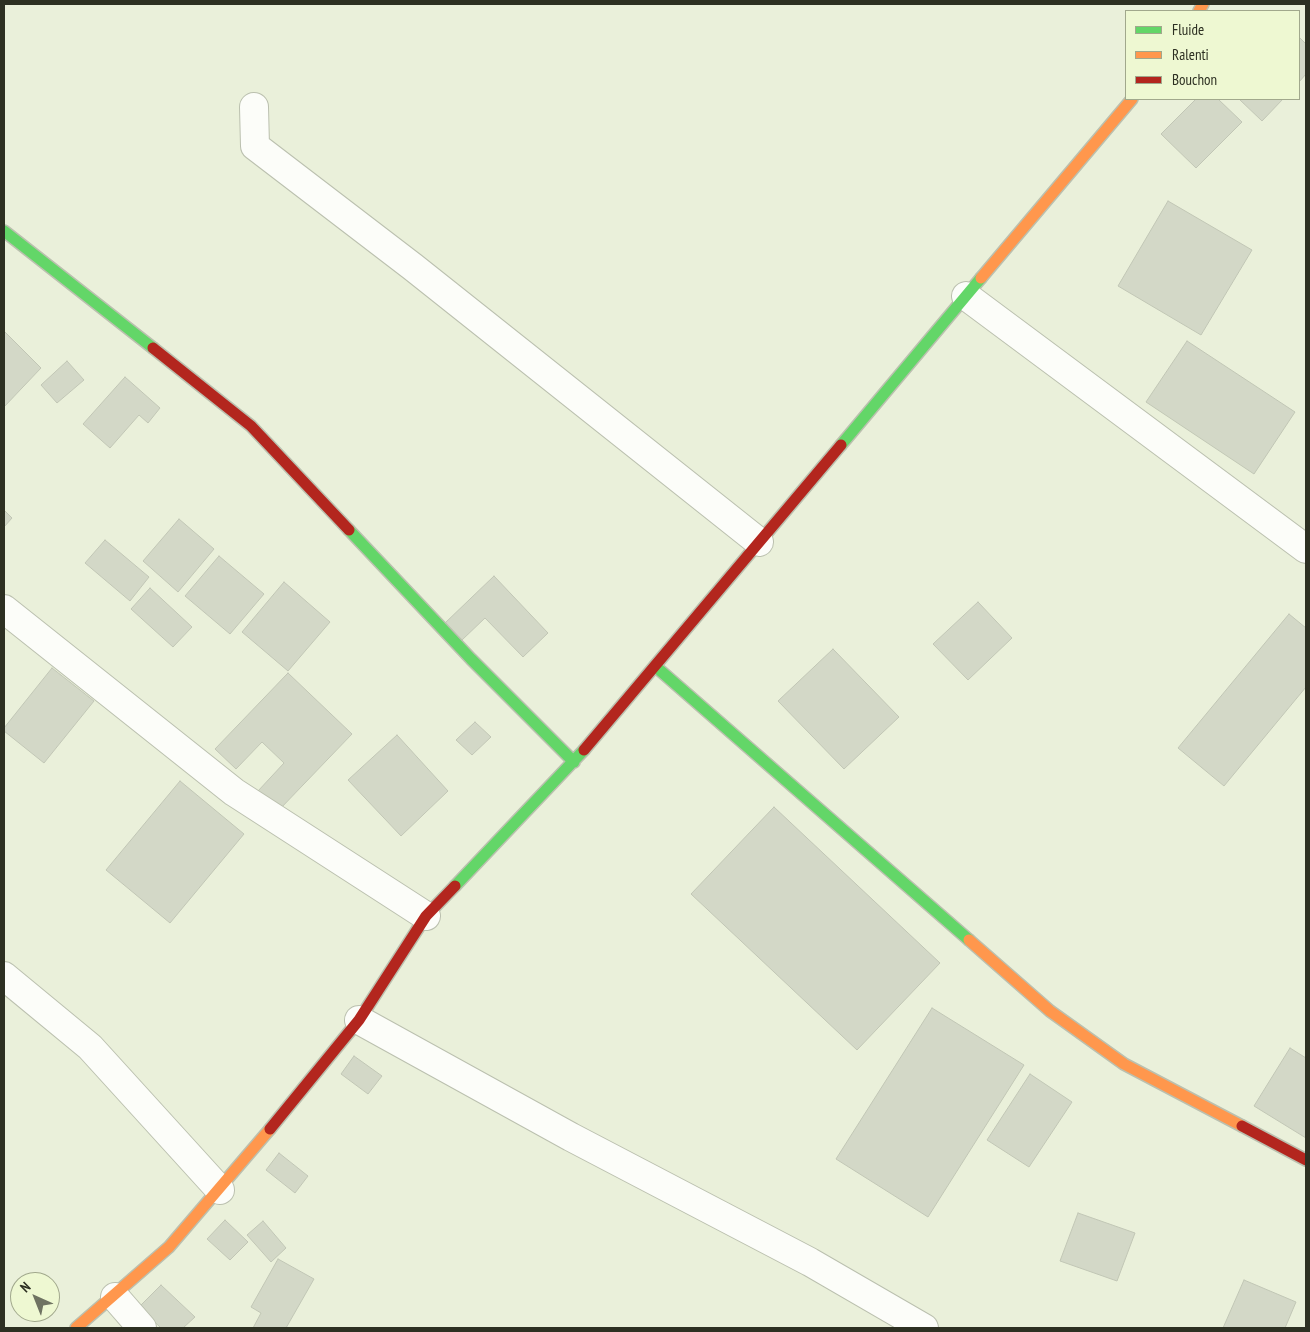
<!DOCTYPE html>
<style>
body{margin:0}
#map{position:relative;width:1310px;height:1332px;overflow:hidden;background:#eaf0da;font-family:"PT Sans Narrow",sans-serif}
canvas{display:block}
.frame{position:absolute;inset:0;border:5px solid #2d3022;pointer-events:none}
.legend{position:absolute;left:1125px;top:10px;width:175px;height:90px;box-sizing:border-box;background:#eef8d2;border:1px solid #a1a88c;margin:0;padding:6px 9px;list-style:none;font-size:15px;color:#2d3022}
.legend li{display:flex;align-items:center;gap:10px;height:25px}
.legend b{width:25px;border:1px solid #a1a88c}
.north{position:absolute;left:10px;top:1272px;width:50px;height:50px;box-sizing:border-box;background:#eef8d2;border:1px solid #a1a88c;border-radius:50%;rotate:316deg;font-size:14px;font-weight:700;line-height:20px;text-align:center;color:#2d3022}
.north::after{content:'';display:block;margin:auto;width:18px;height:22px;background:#6f7362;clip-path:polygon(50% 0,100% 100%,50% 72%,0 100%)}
</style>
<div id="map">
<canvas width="1310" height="1332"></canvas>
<div class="frame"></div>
<ul class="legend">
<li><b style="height:6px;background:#63d668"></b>Fluide</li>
<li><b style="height:6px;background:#ff974d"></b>Ralenti</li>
<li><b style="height:6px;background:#b3261e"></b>Bouchon</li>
</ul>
<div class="north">N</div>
</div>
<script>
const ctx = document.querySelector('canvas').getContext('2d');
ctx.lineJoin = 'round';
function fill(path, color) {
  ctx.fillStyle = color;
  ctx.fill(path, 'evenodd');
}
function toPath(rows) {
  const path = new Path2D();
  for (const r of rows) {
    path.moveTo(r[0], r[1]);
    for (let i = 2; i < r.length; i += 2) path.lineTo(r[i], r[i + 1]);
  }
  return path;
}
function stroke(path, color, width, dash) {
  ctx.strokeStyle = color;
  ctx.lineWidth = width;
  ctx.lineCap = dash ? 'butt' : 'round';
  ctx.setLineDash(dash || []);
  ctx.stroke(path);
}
const building = toPath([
 [1299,37,1306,44,1306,74,1299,82,1299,37],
 [1196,99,1218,99,1242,122,1196,168,1161,134,1196,99],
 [1239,99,1283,99,1262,121,1239,99],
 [1168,201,1252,250,1201,335,1118,286,1168,201],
 [4,331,41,368,4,407,4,331],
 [1187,341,1295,412,1254,474,1146,402,1187,341],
 [67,361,84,380,57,403,41,385,67,361],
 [125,377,160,408,148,423,139,415,110,448,83,424,125,377],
 [4,510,12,518,4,527,4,510],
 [179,519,214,549,178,592,143,561,179,519],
 [105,540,149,577,130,601,85,563,105,540],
 [219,556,264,594,230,634,185,596,219,556],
 [494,576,548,633,523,657,485,618,462,640,445,623,494,576],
 [284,582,330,622,288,671,242,632,284,582],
 [150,588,192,627,173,647,131,609,150,588],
 [978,602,1012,638,968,680,933,644,978,602],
 [1289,614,1306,628,1306,687,1224,786,1178,748,1289,614],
 [833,649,899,717,844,769,778,701,833,649],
 [52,668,94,701,44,763,4,731,4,728,52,668],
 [288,673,352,734,279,810,258,791,284,763,262,742,236,769,215,749,288,673],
 [475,722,491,737,472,755,456,740,475,722],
 [397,735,448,791,401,836,348,780,397,735],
 [180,781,244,834,170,923,106,870,180,781],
 [774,807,940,963,857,1050,691,894,774,807],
 [932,1008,1024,1065,928,1217,836,1159,932,1008],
 [1290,1048,1306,1058,1306,1138,1254,1106,1290,1048],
 [354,1056,382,1076,368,1094,341,1074,354,1056],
 [1030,1074,1072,1102,1029,1167,987,1140,1030,1074],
 [279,1153,308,1176,295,1193,266,1170,279,1153],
 [1078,1213,1135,1233,1117,1281,1060,1261,1078,1213],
 [225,1220,248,1242,230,1260,207,1239,225,1220],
 [263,1221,286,1248,271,1262,247,1235,263,1221],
 [278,1259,314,1279,286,1328,253,1328,261,1313,251,1307,278,1259],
 [1244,1280,1296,1302,1285,1328,1223,1328,1244,1280],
 [161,1285,195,1317,183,1328,161,1328,139,1307,161,1285]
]);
fill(building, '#d3d8c7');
stroke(building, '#c1c6b5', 1);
const street = toPath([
 [254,107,255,146,413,267,759,542],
 [966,296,1306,549],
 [4,609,234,792,426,916],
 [4,976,90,1047,220,1190],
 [359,1020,571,1137,810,1262,924,1328],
 [115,1297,142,1328]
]);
const fast = toPath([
 [4,231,153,348],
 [841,445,981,278],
 [349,530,471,659,574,762],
 [655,666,969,940],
 [455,886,584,750]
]);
const slow = toPath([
 [1199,11,1203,4],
 [981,278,1132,99],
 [969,940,1050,1011,1124,1064,1242,1126],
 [76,1328,169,1247,270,1129]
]);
const jam = toPath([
 [153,348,251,426,349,530],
 [584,750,841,445],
 [1242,1126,1306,1160],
 [270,1129,359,1020,426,916,455,886]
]);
stroke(street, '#bbc0af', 30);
stroke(fast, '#bbc0af', 14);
stroke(slow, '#bbc0af', 14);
stroke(jam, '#bbc0af', 14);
stroke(street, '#fcfdf9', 28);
stroke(fast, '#63d668', 11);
stroke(slow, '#ff974d', 11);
stroke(jam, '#b3261e', 11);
</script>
